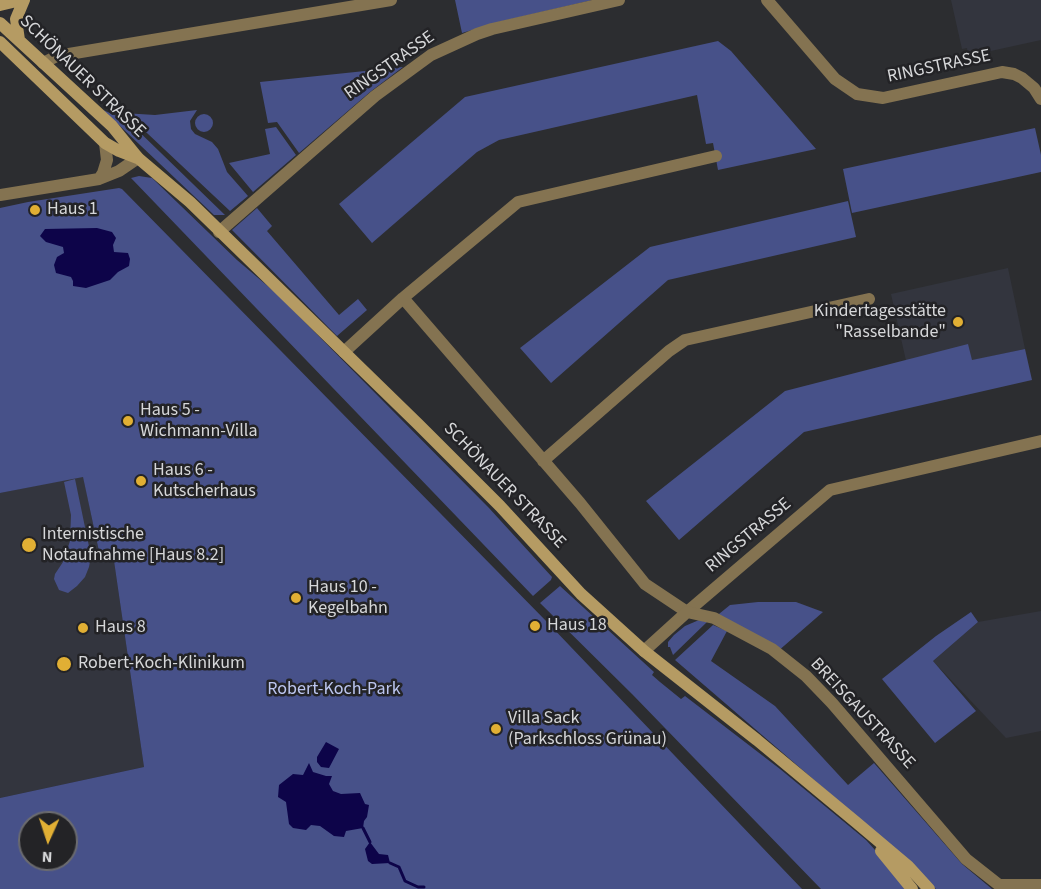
<!DOCTYPE html>
<meta charset="utf-8">
<style>
body{margin:0}
#map{position:relative;width:1041px;height:889px;overflow:hidden;background:#2c2d30;font-family:"Source Sans 3",sans-serif}
canvas{display:block}
.north{position:absolute;left:18px;top:811px;width:60px;height:60px;box-sizing:border-box;background:#232326;border:2px solid #6b6b6e;border-radius:50%;rotate:183deg;font-size:16px;font-weight:700;line-height:24px;text-align:center;color:#d6d7d9}
.north::after{content:'';display:block;margin:auto;width:21px;height:27px;background:#e1af34;clip-path:polygon(50% 0,100% 100%,50% 72%,0 100%)}
</style>
<div id="map">
<canvas width="1041" height="889"></canvas>
<div class="north">N</div>
</div>
<script>
const ctx = document.querySelector('canvas').getContext('2d');
ctx.lineJoin = 'round';
function fill(path, color) {
  ctx.fillStyle = color;
  ctx.fill(path, 'evenodd');
}
function toPath(rows) {
  const path = new Path2D();
  for (const r of rows) {
    if (r.length === 3) {
      path.moveTo(r[0] + r[2], r[1]);
      path.arc(r[0], r[1], r[2], 0, 2 * Math.PI);
      continue;
    }
    path.moveTo(r[0], r[1]);
    for (let i = 2; i < r.length; i += 2) path.lineTo(r[i], r[i + 1]);
  }
  return path;
}
function stroke(path, color, width, dash) {
  ctx.strokeStyle = color;
  ctx.lineWidth = width;
  ctx.lineCap = dash ? 'butt' : 'round';
  ctx.setLineDash(dash || []);
  ctx.stroke(path);
}
function write(font, color, halo, rows, align = 'center') {
  ctx.font = font + ' "Source Sans 3",sans-serif';
  ctx.lineWidth = 5;
  ctx.setLineDash([]);
  ctx.textBaseline = 'middle';
  ctx.strokeStyle = halo;
  ctx.fillStyle = color;
  for (const [text, x, y, turn = 0] of rows) {
    ctx.save();
    ctx.translate(x, y);
    ctx.rotate((+turn || 0) * Math.PI / 180);
    ctx.textAlign = isNaN(turn) ? turn : align;
    if (halo) ctx.strokeText(text, 0, 0);
    ctx.fillText(text, 0, 0);
    ctx.restore();
  }
}
fill(toPath([
 [951,0,1041,0,1041,40,968,56,967,48,962,49],
 [1008,268,1025,349,909,374,891,294],
 [83,476,100,556,114,561,144,767,0,798,0,493],
 [1041,611,1041,731,1006,738,933,661,978,622]
]), '#33353e');
fill(toPath([
 [455,0,593,0,499,22,462,33],
 [718,41,731,51,816,149,718,170,713,143,706,144,697,95,499,140,477,152,372,243,339,204,465,97],
 [403,67,370,92,299,153,277,122,268,123,260,82],
 [103,110,128,121,225,215,214,215],
 [197,110,190,121,191,129,195,134,212,142,218,149,227,172,248,196,230,211,131,118,123,113,155,115],
 [204,123,9],
 [276,127,296,155,253,192,229,163,270,154,265,129],
 [1035,128,1041,155,1041,172,852,213,843,169],
 [139,176,152,178,237,260,277,294,489,508,552,577,551,580,533,596,131,178],
 [119,188,122,189,548,623,802,889,0,889,0,798,144,767,114,561,100,556,83,477,0,493,0,208,28,202],
 [30,823,66,823,66,859,30,859],
 [848,201,856,237,668,280,551,383,520,348,650,247],
 [257,208,272,226,267,231,339,315,358,299,367,310,337,336,232,230],
 [968,344,972,360,1025,349,1032,380,804,432,679,540,646,501,785,391],
 [75,479,91,556,89,567,85,577,77,586,68,593,59,590,54,579,55,574,63,562,70,541,71,515,64,482],
 [560,586,654,672,652,675,660,682,681,699,685,696,780,769,866,840,876,851,905,889,821,889,632,694,540,603],
 [758,602,796,602,823,612,777,652,714,618,730,605],
 [971,612,978,622,933,661,976,711,935,743,882,679,936,636],
 [699,620,707,622,673,655,670,647,668,647,668,642,674,635,685,626],
 [713,625,727,631,711,661,775,706,848,785,874,763,962,864,992,889,936,889,878,835,675,660]
]), '#475189');
fill(toPath([
 [97,228,112,232,116,238,113,245,114,252,128,253,130,259,129,266,118,272,110,280,86,288,73,286,73,281,71,277,56,273,54,265,57,257,64,253,63,247,46,242,40,236,45,229],
 [326,742,339,749,329,768,321,767,317,762,317,757],
 [309,763,313,772,326,776,332,776,329,784,333,791,341,794,360,793,365,804,369,805,367,817,364,821,363,828,346,831,344,837,334,836,320,826,311,825,306,830,293,828,289,824,286,802,278,797,279,785,293,774,303,775],
 [370,842,379,854,388,855,390,863,372,864,368,861,365,849]
]), '#0d0449');
stroke(toPath([
 [363,828,370,842],
 [390,863,399,867,405,881,418,887,424,887]
]), '#0d0449', 3);
stroke(toPath([
 [767,0,835,79,857,94,883,98,1002,72,1014,74,1022,78,1034,88,1041,99],
 [43,63,57,56,391,0],
 [99,179,103,173,107,160,105,143],
 [0,195,99,179,119,171,138,158],
 [219,232,375,96,431,55,477,34,492,29,619,0],
 [403,298,580,503,645,584,687,612,830,490,1041,441],
 [344,352,403,298,518,202,716,156],
 [543,461,669,351,685,340,869,299]
]), '#847351', 12);
stroke(toPath([
 [644,651,687,612,714,618,772,649,806,676,832,703,966,859,999,885,1041,885]
]), '#847351', 12);
stroke(toPath([
 [0,5,21,0],
 [0,23,112,126,138,158,190,202,419,425,500,506,581,594,644,651,757,740,857,823,908,866,929,889],
 [19,40,16,19,24,0],
 [0,42,105,143,119,151,137,158],
 [881,851,912,889]
]), '#b59b63', 12);
for (const [x, y, r, color] of [
 [35,210,6,"#e1af34"],
 [958,322,6,"#e1af34"],
 [128,421,6,"#e1af34"],
 [141,481,6,"#e1af34"],
 [29,545,8,"#e1af34"],
 [296,598,6,"#e1af34"],
 [535,626,6,"#e1af34"],
 [83,628,6,"#e1af34"],
 [64,664,8,"#e1af34"],
 [496,729,6,"#e1af34"]
]) {
  const dot = new Path2D();
  dot.arc(x, y, r, 0, 2 * Math.PI);
  ctx.fillStyle = color;
  ctx.fill(dot);
  stroke(dot, '#232326', 2);
}
write('18px', '#d6d7d9', '#232326', [
 ["RINGSTRASSE",390,66,-35],
 ["RINGSTRASSE",939,67,-12],
 ["SCHÖNAUER STRASSE",82,77,44],
 ["SCHÖNAUER STRASSE",504,486,46],
 ["RINGSTRASSE",749,536,-40],
 ["BREISGAUSTRASSE",862,714,47]
]);
write('18px', '#d6d7d9', '#232326', [
 ["Haus 1",47,210],
 ["Kindertagesstätte",946,312,"right"],
 ["\"Rasselbande\"",946,333,"right"],
 ["Haus 5 -",140,411],
 ["Wichmann-Villa",140,432],
 ["Haus 6 -",153,471],
 ["Kutscherhaus",153,492],
 ["Internistische",42,535],
 ["Notaufnahme [Haus 8.2]",42,556],
 ["Haus 10 -",308,588],
 ["Kegelbahn",308,609],
 ["Haus 18",547,626],
 ["Haus 8",95,628],
 ["Robert-Koch-Klinikum",78,664],
 ["Villa Sack",508,719],
 ["(Parkschloss Grünau)",508,740]
], 'left');
write('18px', '#bcc6ef', '#232326', [
 ["Robert-Koch-Park",334,690]
]);
</script>
